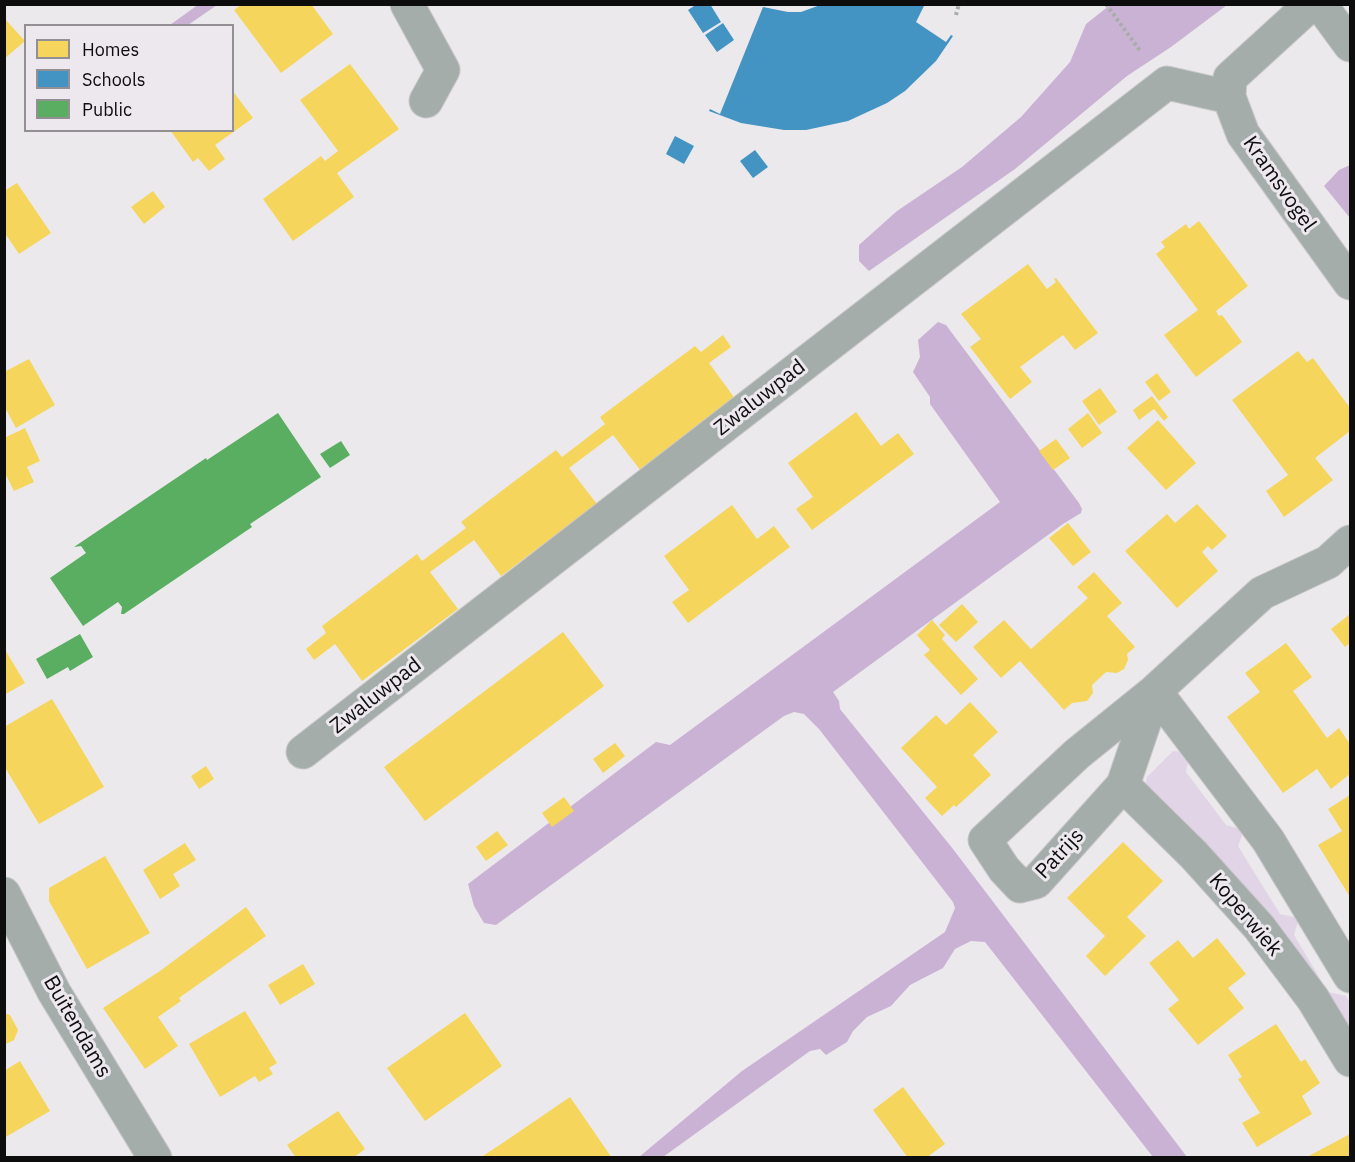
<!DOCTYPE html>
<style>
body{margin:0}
#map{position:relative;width:1355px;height:1162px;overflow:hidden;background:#ebe9ec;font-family:"IBM Plex Sans",sans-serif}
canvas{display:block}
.frame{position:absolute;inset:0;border:6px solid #0e0d0e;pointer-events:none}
.legend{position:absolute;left:24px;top:24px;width:210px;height:108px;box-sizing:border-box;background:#ece8ed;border:2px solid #939094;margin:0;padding:8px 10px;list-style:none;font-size:18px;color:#0e0d0e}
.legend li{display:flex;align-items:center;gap:12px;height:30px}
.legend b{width:30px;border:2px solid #939094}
</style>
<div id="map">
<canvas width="1355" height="1162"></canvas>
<div class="frame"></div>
<ul class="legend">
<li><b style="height:16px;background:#f6d55c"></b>Homes</li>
<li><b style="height:16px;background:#4393c3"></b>Schools</li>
<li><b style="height:16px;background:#5aae61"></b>Public</li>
</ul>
</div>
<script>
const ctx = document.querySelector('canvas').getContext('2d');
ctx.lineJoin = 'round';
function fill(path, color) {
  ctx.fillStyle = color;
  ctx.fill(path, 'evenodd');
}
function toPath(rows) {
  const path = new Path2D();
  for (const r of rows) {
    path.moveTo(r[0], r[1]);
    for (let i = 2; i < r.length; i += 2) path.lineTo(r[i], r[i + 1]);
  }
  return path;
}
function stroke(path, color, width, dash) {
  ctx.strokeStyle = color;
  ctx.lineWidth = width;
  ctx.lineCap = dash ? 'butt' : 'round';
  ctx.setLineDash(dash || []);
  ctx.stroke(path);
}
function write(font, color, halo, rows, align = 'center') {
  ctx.font = font + ' "IBM Plex Sans",sans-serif';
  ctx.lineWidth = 6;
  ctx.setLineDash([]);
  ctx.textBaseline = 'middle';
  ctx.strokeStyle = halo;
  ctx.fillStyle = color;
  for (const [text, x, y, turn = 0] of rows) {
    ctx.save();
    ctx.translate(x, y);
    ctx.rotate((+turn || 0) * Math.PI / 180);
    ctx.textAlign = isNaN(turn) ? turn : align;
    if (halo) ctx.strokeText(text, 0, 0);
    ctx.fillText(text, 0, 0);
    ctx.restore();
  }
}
fill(toPath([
 [1173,751,1184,752,1189,755,1186,772,1226,825,1244,830,1238,846,1280,914,1299,918,1294,935,1328,992,1346,996,1350,1003,1350,1035,1144,788,1147,777]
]), '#e2d4e7');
fill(toPath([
 [199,4,217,5,188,25,170,25],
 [1110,5,1227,5,1171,47,1127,76,1015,169,869,271,859,261,859,245,897,211,962,167,1021,117,1070,62,1086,24],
 [1350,165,1350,218,1324,186,1339,170],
 [938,322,946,325,1079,503,1082,509,1081,513,1063,524,833,692,839,701,840,709,953,849,1187,1157,1153,1157,985,942,971,941,955,949,943,968,910,985,891,1006,867,1017,853,1031,847,1042,826,1055,820,1049,810,1051,663,1157,639,1157,742,1071,945,932,955,908,953,902,819,729,804,714,794,712,784,716,496,925,484,923,474,906,468,884,656,742,670,745,1000,502,930,404,930,397,913,372,920,357,918,340]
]), '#cab2d4');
fill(toPath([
 [242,4,311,4,333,34,281,73,234,10],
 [4,18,25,41,4,59],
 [350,64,399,129,337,173,354,197,293,241,263,199,321,156,325,161,338,151,300,100],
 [232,90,253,118,215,145,225,159,209,171,198,158,193,162,170,130,232,130],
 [17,183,51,233,19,254,4,232,4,191],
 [153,191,165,207,144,224,131,207],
 [1199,221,1248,286,1216,311,1219,316,1222,315,1242,342,1196,377,1164,335,1198,310,1156,254,1165,247,1161,242,1186,224,1189,229],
 [1028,264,1047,289,1056,282,1054,279,1056,278,1098,333,1075,350,1063,335,1020,367,1032,382,1010,399,970,347,981,339,961,314],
 [723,335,731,347,709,363,736,400,641,471,613,435,569,468,597,504,501,576,474,540,430,572,458,609,362,681,335,644,314,660,306,649,326,633,322,626,417,554,422,561,466,528,461,522,508,486,556,450,562,457,605,424,600,417,648,381,695,346,701,352],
 [1298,351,1307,362,1313,358,1350,408,1350,431,1315,458,1333,480,1284,517,1266,491,1288,475,1232,400],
 [29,359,55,405,16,428,4,406,4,372],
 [1157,373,1171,392,1159,401,1145,382],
 [1100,388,1117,412,1099,425,1082,401],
 [1152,396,1168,417,1164,421,1154,409,1139,420,1133,410],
 [856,412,881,446,898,433,914,454,812,530,796,509,813,497,788,463],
 [1088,413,1102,433,1082,448,1068,429],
 [1158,420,1196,463,1166,490,1127,448],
 [25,428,40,461,27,467,34,482,14,491,4,471,4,438],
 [1056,439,1070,458,1053,470,1039,451],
 [1197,504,1227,536,1212,550,1208,546,1202,552,1218,571,1177,608,1125,551,1167,514,1175,523],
 [732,505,757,539,774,526,790,547,688,623,672,602,689,590,664,556],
 [1068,523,1091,552,1073,566,1049,538],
 [1094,572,1122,603,1107,616,1135,647,1127,654,1128,660,1124,669,1117,673,1106,672,1092,685,1093,693,1087,701,1072,703,1064,710,1020,661,1001,678,973,647,1004,620,1031,649,1088,598,1077,587],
 [962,604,978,622,956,642,939,625],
 [1350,614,1350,643,1345,647,1331,629],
 [932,620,945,635,942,639,978,679,961,695,924,655,930,650,917,635],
 [563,632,604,686,425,821,384,767],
 [1286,643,1312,677,1293,691,1327,738,1339,728,1350,744,1350,774,1331,789,1317,769,1283,793,1227,717,1260,692,1245,673],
 [4,648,25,683,4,695],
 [52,699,104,787,39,824,4,766,4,727],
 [970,702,998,732,973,755,991,775,956,807,954,805,942,816,925,798,937,787,901,748,936,715,946,725],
 [615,743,625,756,603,773,593,759],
 [206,766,214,779,199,789,191,776],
 [1350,795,1350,897,1318,845,1342,831,1328,809],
 [564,797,574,811,552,827,542,813],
 [497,831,508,845,486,861,476,847],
 [1123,842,1163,881,1127,917,1146,936,1105,976,1086,956,1105,936,1067,898],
 [185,843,196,860,173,874,180,886,160,899,143,870],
 [105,856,150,933,87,969,49,901,49,888],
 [246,907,266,936,179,998,181,1001,158,1017,178,1046,145,1069,103,1008,160,971],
 [1217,938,1246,974,1228,988,1244,1008,1198,1045,1168,1009,1179,1000,1149,963,1178,940,1193,958],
 [303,964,315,984,280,1005,268,985],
 [245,1011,277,1063,269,1068,273,1074,259,1082,255,1076,220,1097,189,1044],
 [4,1013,10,1015,18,1030,14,1040,4,1045],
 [465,1013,502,1066,425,1121,387,1068],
 [1276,1024,1301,1062,1305,1059,1320,1083,1302,1096,1312,1114,1257,1147,1242,1123,1260,1113,1238,1079,1242,1077,1228,1055],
 [20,1061,50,1111,4,1138,4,1071],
 [903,1087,945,1144,926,1158,908,1158,873,1110],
 [570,1097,612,1158,480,1158,507,1140],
 [338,1111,365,1149,353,1158,296,1158,287,1145],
 [1350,1134,1350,1158,1305,1158]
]), '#f6d55c');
fill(toPath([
 [697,4,710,4,721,22,703,33,688,10],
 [823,4,925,4,916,22,946,42,951,35,953,36,936,61,905,91,887,103,848,121,806,130,784,130,741,123,709,111,710,109,720,114,763,7,788,12,801,12],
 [723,23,734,40,717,52,705,35],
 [675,136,694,146,684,164,666,154],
 [755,150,768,167,753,178,740,161]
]), '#4393c3');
fill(toPath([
 [278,413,321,477,250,524,252,527,124,614,121,614,122,607,118,602,83,626,50,578,86,553,81,546,74,547,206,458,207,460],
 [341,441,350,455,330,468,320,454],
 [80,634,93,657,70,671,68,667,47,679,36,659]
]), '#5aae61');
const minor = toPath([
 [407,4,443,70,426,101],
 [1311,4,1230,78,1229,97,1243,134,1350,283],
 [1320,4,1350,45],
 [1155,691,1123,785,1036,882,1020,886,1004,869,985,840,1077,754,1155,691,1262,593,1328,562,1350,542],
 [1155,691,1268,840,1350,976],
 [303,752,1167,83,1229,97],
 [1123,785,1194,855,1259,927,1313,999,1350,1060],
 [4,894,54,992,155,1158]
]);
stroke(minor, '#c8c7c8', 35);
stroke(toPath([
 [1106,4,1141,52],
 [956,15,959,4]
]), '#a8acab', 4, [3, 3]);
stroke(minor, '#a5adab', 33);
write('21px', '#0e0d0e', '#ece8ed', [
 ["Kramsvogel",1279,184,55],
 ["Zwaluwpad",760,398,-38],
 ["Zwaluwpad",376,696,-38],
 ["Patrijs",1060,854,-47],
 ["Koperwiek",1245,915,50],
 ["Buitendams",77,1027,60]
]);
</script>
